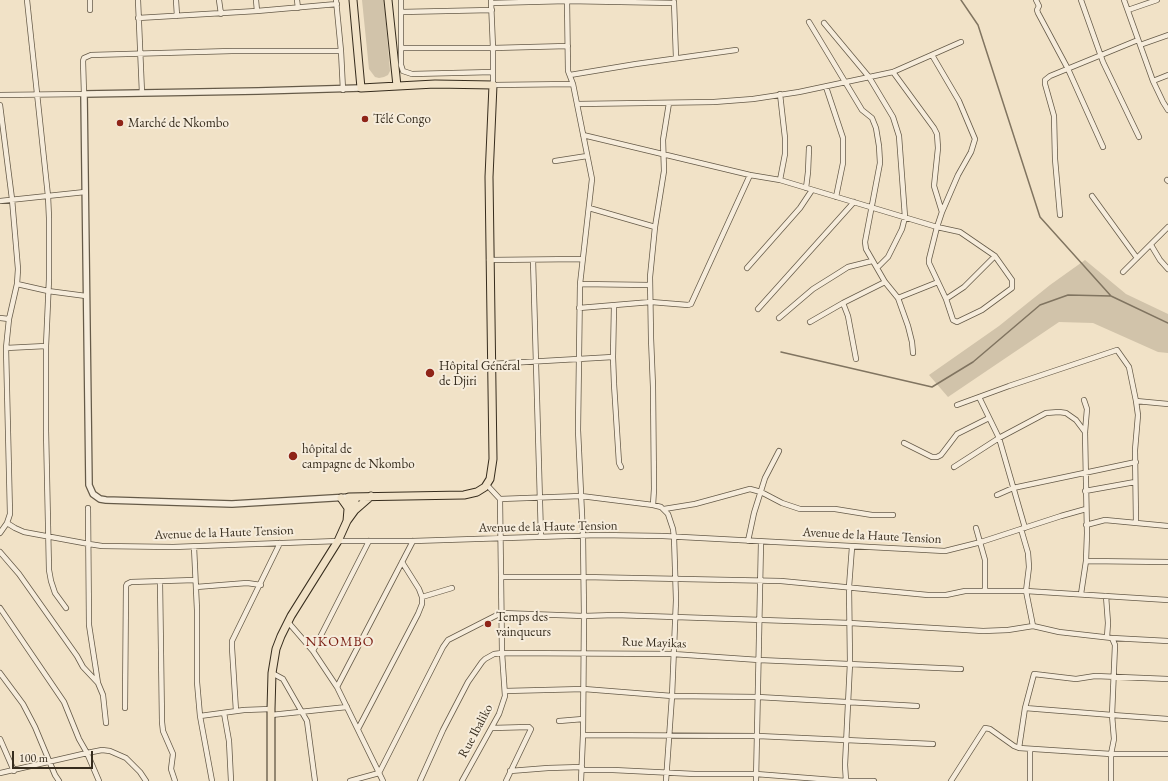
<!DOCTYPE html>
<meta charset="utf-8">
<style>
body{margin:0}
#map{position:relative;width:1168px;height:781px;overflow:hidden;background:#f1e2c7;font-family:"EB Garamond",serif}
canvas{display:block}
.scale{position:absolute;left:12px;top:751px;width:81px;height:18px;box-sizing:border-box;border:2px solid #362c1d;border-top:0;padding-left:5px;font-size:12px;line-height:14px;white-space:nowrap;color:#362c1d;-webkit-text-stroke:3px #f6ecdb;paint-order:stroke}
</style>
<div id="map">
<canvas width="1168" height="781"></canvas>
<div class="scale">100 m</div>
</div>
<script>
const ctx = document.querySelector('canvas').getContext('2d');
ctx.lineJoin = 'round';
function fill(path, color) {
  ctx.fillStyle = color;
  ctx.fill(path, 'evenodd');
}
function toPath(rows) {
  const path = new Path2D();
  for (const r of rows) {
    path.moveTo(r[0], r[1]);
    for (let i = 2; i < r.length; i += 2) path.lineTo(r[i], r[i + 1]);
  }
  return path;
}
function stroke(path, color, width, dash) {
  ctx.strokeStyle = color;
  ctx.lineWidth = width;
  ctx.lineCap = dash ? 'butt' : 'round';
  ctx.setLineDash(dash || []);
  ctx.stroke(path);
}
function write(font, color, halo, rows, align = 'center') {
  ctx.font = font + ' "EB Garamond",serif';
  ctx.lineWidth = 4;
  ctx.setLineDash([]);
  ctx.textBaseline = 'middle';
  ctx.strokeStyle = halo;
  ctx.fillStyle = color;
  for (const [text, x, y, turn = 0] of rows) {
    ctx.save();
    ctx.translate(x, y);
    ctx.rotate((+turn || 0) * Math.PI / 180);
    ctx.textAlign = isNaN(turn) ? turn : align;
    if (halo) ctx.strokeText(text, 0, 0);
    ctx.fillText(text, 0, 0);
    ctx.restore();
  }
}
fill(toPath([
 [362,0,384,0,390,71,388,75,384,77,379,78,375,77,369,69],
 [1085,260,1126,294,1168,314,1168,353,1158,352,1093,323,1059,322,948,397,929,375,999,326,1050,285]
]), '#d1c3aa');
stroke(toPath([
 [961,0,978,25,1040,217,1111,296,1168,323],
 [781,352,932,387,973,362,1040,305,1068,295,1111,296]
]), '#807460', 1.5);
const minor = toPath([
 [27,0,48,196,49,218,49,279,46,346,46,430,49,570,51,581,55,593,66,608],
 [138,0,142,93],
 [176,0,177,16],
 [219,0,221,14],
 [256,0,257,11],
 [297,0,298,8],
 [336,0,341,51,343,90],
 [401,0,401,65,403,71,412,74,493,72],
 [567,0,568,71,573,84,592,179,580,284,578,430,583,536,584,616,583,735,581,781],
 [1036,0,1039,6,1037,10,1038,13,1068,69,1103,147],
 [1081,0,1103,62,1139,137],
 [1124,0,1153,81,1163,102,1168,110],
 [491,1,493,48,493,85,573,84],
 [674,2,676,58],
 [491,3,567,1,674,3],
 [90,10,90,0],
 [1128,10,1157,0],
 [401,12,492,10],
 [138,18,257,11,337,4],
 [809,22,862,110,872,118,876,128,879,146,880,163,865,242,866,249,885,282,898,298,908,326,912,342,913,353],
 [824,23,869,77,893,117,899,136,905,217,902,229,888,257,877,268],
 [1140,45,1168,35],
 [401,48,493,48,568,46],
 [893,72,934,128,937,134,938,148,934,186,942,212],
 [570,75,636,64,736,50],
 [1153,81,1168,75],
 [826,87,843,138,843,163,836,197],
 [0,95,84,94,83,61,84,58,91,55,232,51,341,51],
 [577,104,714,102,753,99,799,92,893,72,961,42],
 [0,105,12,199,18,269,17,284,9,319,6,348,10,514,7,523,0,533],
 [583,135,750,175,780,180,937,227,960,232,995,256,1012,280,1012,288,982,310,957,322,953,320,946,299,929,263,929,259,937,227,942,212,958,175,971,152,975,139,959,101,932,55],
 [555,161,587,156],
 [780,180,785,154,785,138,780,94],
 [1167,180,1168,181],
 [806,188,808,172,809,148],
 [1092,196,1137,258],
 [0,201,85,192],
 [589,208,655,227],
 [1060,215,1055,159,1054,116,1045,84,1045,80,1050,76,1138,40],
 [1151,245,1160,260,1168,269],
 [489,260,582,259],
 [533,260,541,537],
 [747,268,800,208,812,190],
 [1123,272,1168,227],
 [17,284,48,291,86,296],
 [580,284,650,285],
 [898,298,938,282],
 [946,299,964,287,995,256],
 [843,303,848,316,856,359],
 [614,306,613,357,614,384,619,463,621,467],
 [579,308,651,302,688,305,691,304,750,175],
 [758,309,854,202],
 [0,318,9,319],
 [779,318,813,289,837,274,848,267,872,261],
 [810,322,843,303,885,282],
 [6,348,46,346],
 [491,364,613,357],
 [979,397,999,438,1025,528],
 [1136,401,1168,404],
 [957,405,1009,386,1117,350,1129,367,1136,401,1138,415,1135,450,1136,523],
 [904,443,932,457,937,457,941,455,957,434,989,418],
 [954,467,999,438,1046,413,1059,412,1066,413,1076,420,1085,432],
 [487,485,500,499,581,496,653,505,661,507,668,514,673,529,674,537,676,600,672,696,666,781],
 [1085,491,1135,482],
 [997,495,1013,488,1136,462],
 [653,505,654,489,653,387,651,338,650,277,655,227,664,171,663,140,669,103],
 [88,508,89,625,98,683,103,695,106,723],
 [664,509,695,504,750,489,761,492,782,503,800,509,835,509,872,515,893,515],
 [7,523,15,528,24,532,89,544,102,546,173,547,338,541,413,541,598,535,663,536,945,551,981,542,1061,516,1086,509],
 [1086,525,1105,520,1168,526],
 [976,528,985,560,985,591],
 [1021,529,1028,553,1029,567,1026,591,1033,626],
 [748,541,754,513,765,478,779,451],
 [194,547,197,610,197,682,200,716,212,781],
 [0,552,19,574,77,656,83,667,98,683],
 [1086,561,1168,562],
 [502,577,583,577,781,581,928,595,946,595,965,591,1026,591,1168,600],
 [160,582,162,722,163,731,173,754,171,769,175,781],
 [196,587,247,583,261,585],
 [1081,594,1086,561,1087,533,1085,432,1087,409,1084,400],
 [1106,596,1108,623,1107,637],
 [422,597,452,588],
 [0,608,64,702,79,739,87,753,99,781],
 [288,622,313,651,337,687,383,781],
 [313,651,369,541],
 [0,673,23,704,35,727,55,775,59,781],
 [272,673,283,679,307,721,315,781],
 [337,687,413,541],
 [505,691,584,689,672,696,758,697,917,706],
 [125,708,126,586,127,584,131,582,195,580],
 [1025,708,1112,715,1168,719],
 [236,711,232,648,232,641,280,543],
 [224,713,229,741,231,781],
 [271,715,347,707],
 [200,716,244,710,271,709],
 [559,721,583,719],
 [492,728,529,727,531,729,506,781],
 [358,729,418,614,422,604,422,597,419,589,402,562],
 [583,735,758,736,933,744],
 [0,739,14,771],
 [1019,748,1025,708,1034,674,1076,679,1095,676,1168,679],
 [1030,749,1030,781],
 [582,770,613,770,695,774,756,774,846,781,874,781],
 [510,771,548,768,582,767],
 [0,773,87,753,102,750,110,751,126,758,140,772,146,781],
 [350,781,379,773,443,647,448,640,501,613,584,616,615,615,675,617,850,623,983,631,1008,630,1033,626,1059,632,1112,638,1168,641],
 [420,781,443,730,468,682,482,662,485,659,494,654,502,653,673,654,759,660,961,669],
 [462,781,499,714,505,696,502,653,500,499],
 [756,781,761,542],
 [846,781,845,765,850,663,849,587,852,547],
 [951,781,985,728,990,729,1014,746,1019,748,1111,754,1168,754],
 [1111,781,1111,754,1114,739,1112,715,1115,645,1112,638]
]);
const tertiary = toPath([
 [349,497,232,504,106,500,100,499,93,494,89,485,84,94,258,91,361,88]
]);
const primary = toPath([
 [388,0,397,86],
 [341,498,348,508],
 [355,510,371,496],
 [347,521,349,497,464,495,477,492,485,487,490,479,493,459,489,177,493,85,435,84,361,88,353,0],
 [271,781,271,709,272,673,276,649,281,636,291,616,338,541,347,521,355,510,355,497]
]);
stroke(minor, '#655a48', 6);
stroke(tertiary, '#655a48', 8);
stroke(primary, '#362c1d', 9);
stroke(minor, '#f6ecdb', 4.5);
stroke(tertiary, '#f6ecdb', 5.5);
stroke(primary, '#f1e2c7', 7);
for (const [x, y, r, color] of [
 [365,119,4,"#8f2418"],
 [120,123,4,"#8f2418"],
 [430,373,5,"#8f2418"],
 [293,456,5,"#8f2418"],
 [488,624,4,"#8f2418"]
]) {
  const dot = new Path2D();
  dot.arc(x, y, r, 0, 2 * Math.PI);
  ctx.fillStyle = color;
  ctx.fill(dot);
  stroke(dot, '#f6ecdb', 1.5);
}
write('13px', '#362c1d', '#f6ecdb', [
 ["Télé Congo",373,119],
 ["Marché de Nkombo",128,123],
 ["Hôpital Général",439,366],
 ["de Djiri",439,381],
 ["hôpital de",302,449],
 ["campagne de Nkombo",302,464],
 ["Temps des",496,617],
 ["vainqueurs",496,632]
], 'left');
write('13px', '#362c1d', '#f6ecdb', [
 ["Avenue de la Haute Tension",548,527,-1],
 ["Avenue de la Haute Tension",224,533,-2],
 ["Avenue de la Haute Tension",872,536,3],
 ["Rue Mayikas",654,643,2],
 ["Rue Ibaliko",476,731,-62]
]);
ctx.letterSpacing = '1px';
write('14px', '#7a1f14', '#f6ecdb', [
 ["NKOMBO",340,642]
]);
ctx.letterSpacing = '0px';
</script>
